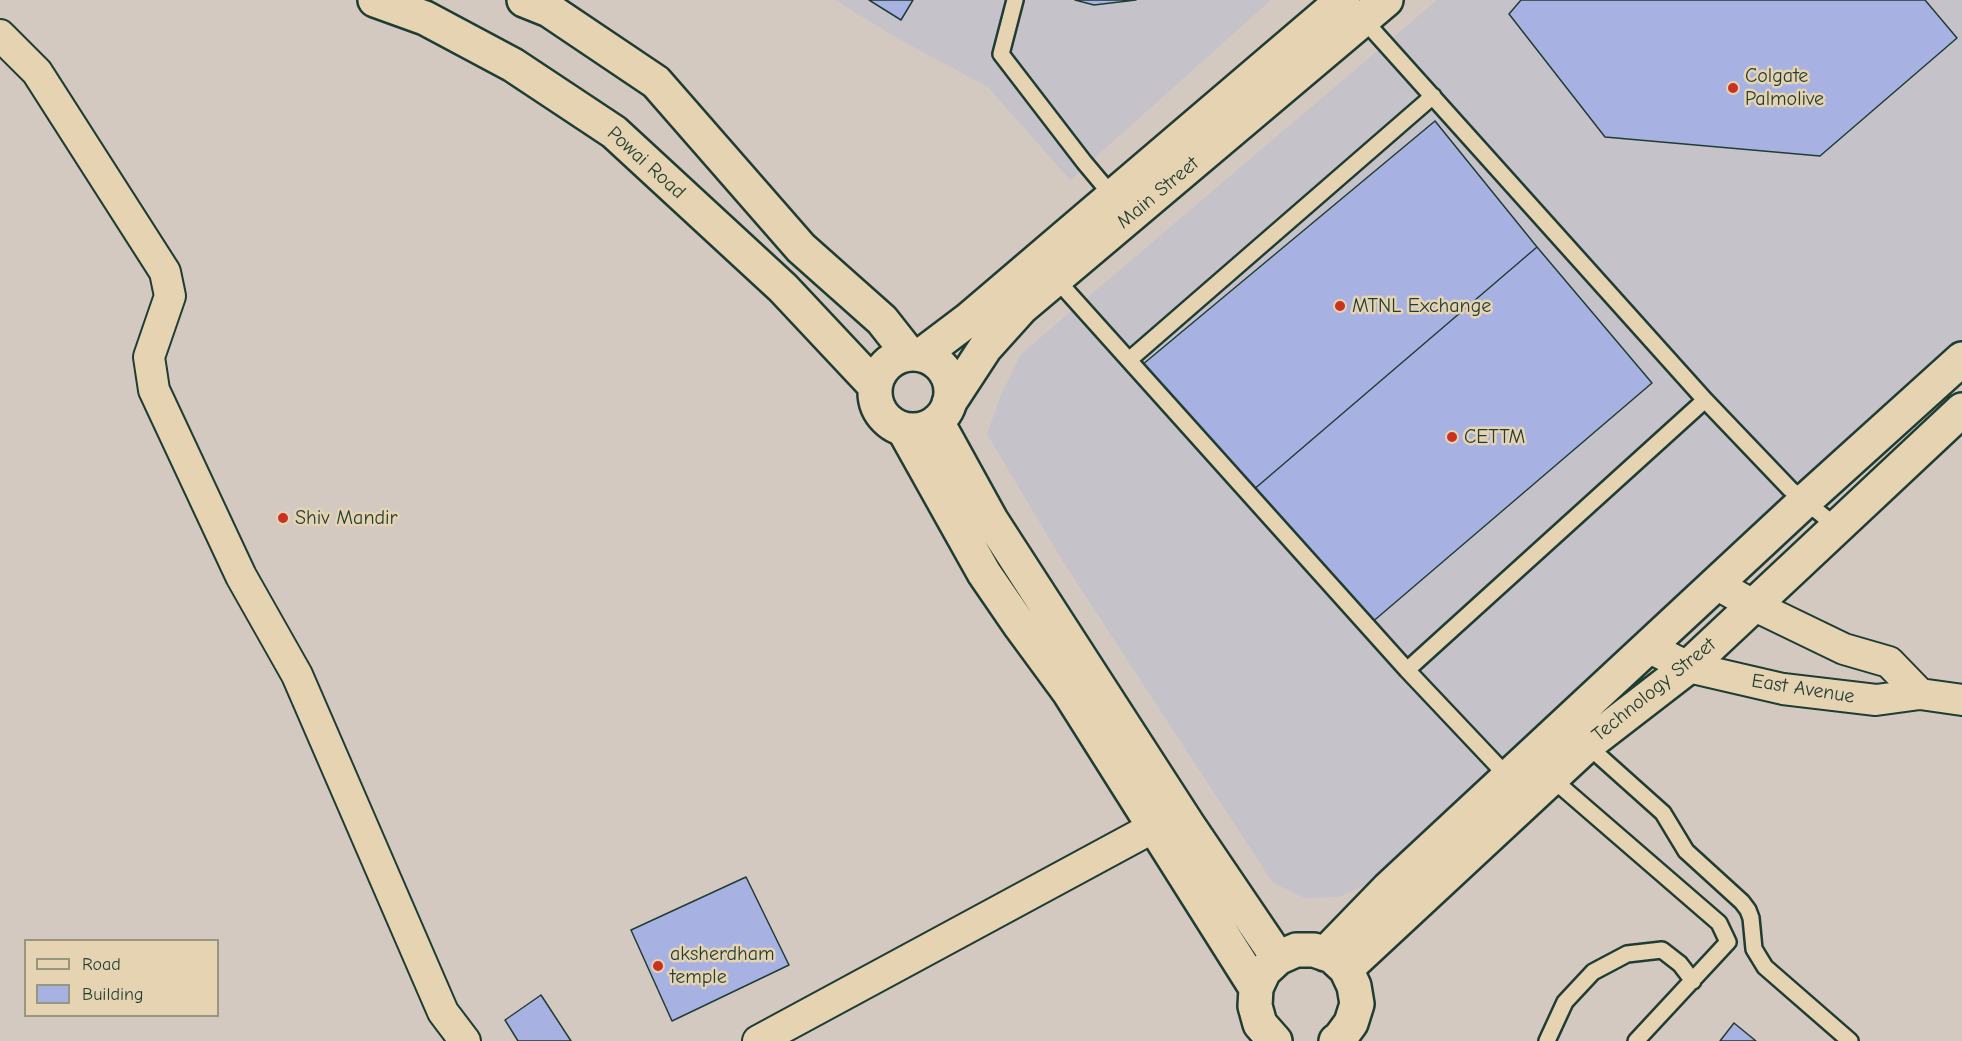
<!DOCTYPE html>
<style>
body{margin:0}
#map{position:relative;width:1962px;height:1041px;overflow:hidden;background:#d3c9c0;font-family:"Comic Neue",sans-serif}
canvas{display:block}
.legend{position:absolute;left:24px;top:939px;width:195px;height:78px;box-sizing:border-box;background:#e6d3b1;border:2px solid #96977f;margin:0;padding:8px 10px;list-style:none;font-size:18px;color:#1f3d34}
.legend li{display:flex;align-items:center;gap:12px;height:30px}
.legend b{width:30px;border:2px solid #96977f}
</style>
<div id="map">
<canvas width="1962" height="1041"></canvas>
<ul class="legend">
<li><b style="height:8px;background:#e6d3b1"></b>Road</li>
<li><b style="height:16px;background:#a7b2e2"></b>Building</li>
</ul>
</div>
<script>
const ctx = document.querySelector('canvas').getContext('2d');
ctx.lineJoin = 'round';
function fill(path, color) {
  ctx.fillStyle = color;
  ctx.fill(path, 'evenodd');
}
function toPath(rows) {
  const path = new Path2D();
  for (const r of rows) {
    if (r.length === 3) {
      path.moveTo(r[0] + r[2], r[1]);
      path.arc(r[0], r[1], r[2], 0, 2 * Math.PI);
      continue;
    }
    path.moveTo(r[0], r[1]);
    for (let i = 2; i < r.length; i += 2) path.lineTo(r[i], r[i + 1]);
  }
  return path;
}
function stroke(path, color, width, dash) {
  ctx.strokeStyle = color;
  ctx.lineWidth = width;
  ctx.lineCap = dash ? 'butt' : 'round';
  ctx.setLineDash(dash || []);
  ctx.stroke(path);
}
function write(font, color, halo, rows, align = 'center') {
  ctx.font = font + ' "Comic Neue",sans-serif';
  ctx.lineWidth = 5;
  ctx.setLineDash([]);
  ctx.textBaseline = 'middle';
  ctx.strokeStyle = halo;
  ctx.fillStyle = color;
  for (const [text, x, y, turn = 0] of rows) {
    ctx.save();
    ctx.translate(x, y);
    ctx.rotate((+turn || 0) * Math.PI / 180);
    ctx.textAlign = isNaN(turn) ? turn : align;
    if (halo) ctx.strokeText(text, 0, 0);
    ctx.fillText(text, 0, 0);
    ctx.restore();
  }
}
fill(toPath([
 [835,0,1271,0,1070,180,988,87,900,40],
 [1437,0,1962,0,1962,342,1378,879,1339,897,1305,898,1273,883,1062,560,987,434,1001,395,1021,354]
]), '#c6c2ca');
const building = toPath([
 [869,0,913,0,901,20,869,0],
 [1075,0,1136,0,1094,5,1075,0],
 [1521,0,1925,0,1957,38,1820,156,1605,137,1509,14,1521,0],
 [1435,121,1537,247,1252,491,1142,365,1435,121],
 [1537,247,1652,383,1370,624,1252,491,1537,247],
 [746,877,789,965,672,1021,631,930,746,877],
 [541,995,571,1041,518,1041,505,1020,541,995],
 [1734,1023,1756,1041,1720,1041,1734,1023]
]);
fill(building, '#a7b2e2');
stroke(building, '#1f3d34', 1.5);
const service = toPath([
 [1015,0,1001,54,1084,162,1115,199],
 [1363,19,1705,400,1790,489,1837,527],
 [1056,279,1407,670,1510,779],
 [1129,360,1433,96],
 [1407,670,1705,400],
 [1587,745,1663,813,1686,851,1742,902,1748,910,1751,918,1754,949,1765,967,1850,1041],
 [1549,776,1719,923,1728,942,1636,1041],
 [1547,1041,1565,1002,1593,972,1627,954,1662,950,1680,964,1693,981]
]);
const minor = toPath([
 [0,35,37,72,165,272,170,296,149,357,154,390,241,576,297,675,443,1012,465,1041],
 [1716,584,1753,605,1844,649,1889,662,1920,694],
 [1648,647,1688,667,1783,689,1876,700,1920,694,1962,700],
 [758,1041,1154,827,1176,817]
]);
const tertiary = toPath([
 [937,422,991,520,1188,825,1278,958],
 [904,430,984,573,1019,624,1069,692,1256,988],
 [1325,954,1389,888,1806,500,1962,359],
 [1346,969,1587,745,1688,667,1962,410],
 [1275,1041,1260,1024,1255,1006,1256,988,1264,971,1278,958,1296,950,1314,950,1332,956,1346,969,1354,986,1357,1004,1351,1023,1340,1038,1336,1041]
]);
const secondary = toPath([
 [375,0,425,18,513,65,614,132,783,288,875,386],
 [524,0,549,10,656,82,801,248,882,320,908,353],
 [913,392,38],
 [923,354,968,320,1343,0],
 [949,403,985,348,1021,308,1386,0]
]);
stroke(service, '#1f3d34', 20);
stroke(minor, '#1f3d34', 34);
stroke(tertiary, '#1f3d34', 38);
stroke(secondary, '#1f3d34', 38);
stroke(service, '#e6d3b1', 15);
stroke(minor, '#e6d3b1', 30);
stroke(tertiary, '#e6d3b1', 33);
stroke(secondary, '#e6d3b1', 33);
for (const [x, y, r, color] of [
 [1733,88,6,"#c8321e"],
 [1340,306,6,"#c8321e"],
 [1452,437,6,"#c8321e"],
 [283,518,6,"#c8321e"],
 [658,966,6,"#c8321e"]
]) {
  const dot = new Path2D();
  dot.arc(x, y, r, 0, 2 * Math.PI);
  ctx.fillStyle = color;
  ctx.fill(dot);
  stroke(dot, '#e6d3b1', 2);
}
write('20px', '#1f3d34', '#e6d3b1', [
 ["Colgate",1745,76],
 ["Palmolive",1745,99],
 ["MTNL Exchange",1352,306],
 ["CETTM",1464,437],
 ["Shiv Mandir",295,518],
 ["aksherdham",670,954],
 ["temple",670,977]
], 'left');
write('20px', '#1f3d34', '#e6d3b1', [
 ["Powai Road",646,163,42],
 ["Main Street",1158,193,-40],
 ["East Avenue",1803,689,9],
 ["Technology Street",1654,690,-39]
]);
</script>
